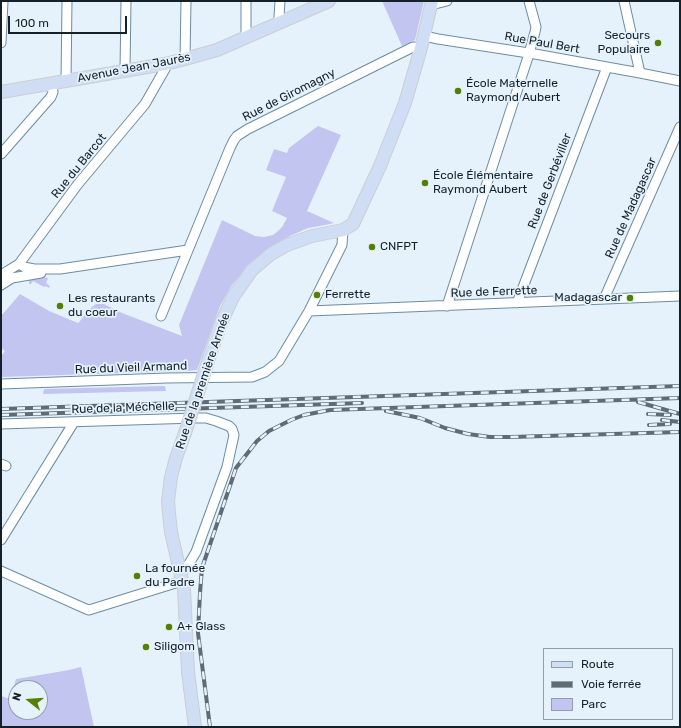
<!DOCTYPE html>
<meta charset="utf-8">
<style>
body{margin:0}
#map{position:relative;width:681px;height:728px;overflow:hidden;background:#e5f2fc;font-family:Rubik,sans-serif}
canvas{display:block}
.frame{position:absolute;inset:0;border:2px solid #152129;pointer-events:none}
.legend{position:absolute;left:543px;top:648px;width:130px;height:72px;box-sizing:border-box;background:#e5f2fc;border:1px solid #929ea8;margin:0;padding:5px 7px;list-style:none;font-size:12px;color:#152129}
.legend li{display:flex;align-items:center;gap:8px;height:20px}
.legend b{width:20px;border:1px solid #929ea8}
.north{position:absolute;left:8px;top:680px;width:40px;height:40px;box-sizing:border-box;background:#e5f2fc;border:1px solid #929ea8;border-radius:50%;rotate:287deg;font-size:11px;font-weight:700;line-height:16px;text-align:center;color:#152129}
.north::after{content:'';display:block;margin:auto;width:14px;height:18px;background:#547f03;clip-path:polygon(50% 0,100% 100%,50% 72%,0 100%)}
.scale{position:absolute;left:8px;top:16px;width:119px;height:18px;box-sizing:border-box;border:2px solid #152129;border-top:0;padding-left:5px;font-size:12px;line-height:14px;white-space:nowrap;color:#152129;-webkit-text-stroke:3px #e5f2fc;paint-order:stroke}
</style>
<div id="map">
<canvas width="681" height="728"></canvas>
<div class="frame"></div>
<ul class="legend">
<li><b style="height:5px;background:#cfddf5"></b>Route</li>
<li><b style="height:5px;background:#606c75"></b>Voie ferrée</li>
<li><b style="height:11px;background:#c3c5f1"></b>Parc</li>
</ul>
<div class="north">N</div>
<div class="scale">100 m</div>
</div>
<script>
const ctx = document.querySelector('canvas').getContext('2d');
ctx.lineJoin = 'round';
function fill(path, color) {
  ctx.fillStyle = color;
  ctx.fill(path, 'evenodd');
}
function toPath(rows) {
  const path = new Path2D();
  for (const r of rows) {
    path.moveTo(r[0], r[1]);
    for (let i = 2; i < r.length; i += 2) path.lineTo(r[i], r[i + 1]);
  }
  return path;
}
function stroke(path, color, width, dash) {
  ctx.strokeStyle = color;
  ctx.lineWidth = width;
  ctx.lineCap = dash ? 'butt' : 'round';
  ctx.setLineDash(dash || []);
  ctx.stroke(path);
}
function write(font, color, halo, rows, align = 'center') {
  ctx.font = font + ' Rubik,sans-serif';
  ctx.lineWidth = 3.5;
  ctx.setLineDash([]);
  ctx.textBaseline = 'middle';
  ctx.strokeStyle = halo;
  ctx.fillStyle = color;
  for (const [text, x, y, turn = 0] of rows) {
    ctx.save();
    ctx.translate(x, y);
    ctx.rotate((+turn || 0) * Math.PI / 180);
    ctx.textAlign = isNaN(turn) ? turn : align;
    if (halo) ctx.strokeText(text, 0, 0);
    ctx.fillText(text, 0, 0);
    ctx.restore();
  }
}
fill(toPath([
 [382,1,424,1,415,40,402,46],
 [318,126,341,135,307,211,334,223,325,225,308,228,290,236,268,250,245,270,232,285,220,306,197,370,187,371,1,377,1,356,5,351,1,348,1,316,20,294,49,311,78,323,80,321,88,310,96,304,104,304,122,313,182,336,179,325,222,220,255,236,264,237,273,235,278,231,282,227,287,218,272,211,286,177,266,170,274,149,287,153,289,148],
 [44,277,48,278,46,283,50,286,49,288,45,286,44,287,33,281,31,284,29,284,29,280],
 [165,386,166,391,43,394,44,389],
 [81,667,94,727,1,727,1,696,10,699,16,679,52,673,69,670],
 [16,688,40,688,40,712,16,712]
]), '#c3c5f1');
const minor = toPath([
 [280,1,279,17,280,23],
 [624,1,640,73],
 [431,5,447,1],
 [424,36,438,39,535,54,640,73,680,81],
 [246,38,246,1],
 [1,43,3,1],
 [185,59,186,1],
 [125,71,126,1],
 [66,81,67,1],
 [1,154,51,97,53,92,52,83],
 [19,264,24,267,34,269,60,269,188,250],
 [1,275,19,264,78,184,145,104,165,69,165,64],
 [1,285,12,278,41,273],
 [604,299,680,127],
 [517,303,607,67],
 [447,306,528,57,535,32,536,27,529,1],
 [309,311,680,296],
 [161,316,230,148,234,140,237,136,248,129,413,47,421,48],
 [1,384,167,378,252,377,265,372,279,361,309,311,342,245,343,230],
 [1,424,196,418,206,418,216,421,229,426,232,429,234,435,227,467,196,552,187,567,179,570],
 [1,464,6,466],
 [1,540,74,422],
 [1,571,86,609,89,610,182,581]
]);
const major = toPath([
 [1,92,165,64,185,59,217,50,329,1],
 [209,358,221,323,233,297,252,270,271,254,287,245,312,236,343,230,353,224,380,166,405,103,421,48,432,1],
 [185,433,176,458,171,477,168,501,169,513,171,532,184,589,188,672,195,727]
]);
stroke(minor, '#6d8ca2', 11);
stroke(major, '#ccced0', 14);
stroke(minor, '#fff', 9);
stroke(major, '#cfddf5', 12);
const rail = toPath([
 [638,402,680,414],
 [1,409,680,386],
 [386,411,420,418,445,428,468,434,490,437,511,437,680,432],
 [648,414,670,415],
 [1,415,362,403],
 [662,420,680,422],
 [649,425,670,424],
 [210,727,198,633,200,593,202,568,236,468,257,441,269,431,291,420,304,415,330,410,680,398]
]);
stroke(rail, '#606c75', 4);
stroke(rail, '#e5f2fc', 2.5, [8]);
const majorBridge = toPath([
 [185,433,209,358]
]);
stroke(majorBridge, '#ccced0', 14, []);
stroke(majorBridge, '#cfddf5', 12);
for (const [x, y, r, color] of [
 [658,43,4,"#547f03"],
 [458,91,4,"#547f03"],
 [425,183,4,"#547f03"],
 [372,247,4,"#547f03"],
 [317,295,4,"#547f03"],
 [630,298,4,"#547f03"],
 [60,306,4,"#547f03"],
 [137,576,4,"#547f03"],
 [169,627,4,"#547f03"],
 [146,647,4,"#547f03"]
]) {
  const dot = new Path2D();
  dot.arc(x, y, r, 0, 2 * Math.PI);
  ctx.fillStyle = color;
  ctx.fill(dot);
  stroke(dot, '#e5f2fc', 1.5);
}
write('12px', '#152129', '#e5f2fc', [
 ["Secours",650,36,"right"],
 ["Populaire",650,50,"right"],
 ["École Maternelle",466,84],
 ["Raymond Aubert",466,98],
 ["École Élémentaire",433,176],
 ["Raymond Aubert",433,190],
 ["CNFPT",380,247],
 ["Ferrette",325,295],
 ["Madagascar",622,298,"right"],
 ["Les restaurants",68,299],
 ["du coeur",68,313],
 ["La fournée",145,569],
 ["du Padre",145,583],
 ["A+ Glass",177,627],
 ["Siligom",154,647]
], 'left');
write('12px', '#152129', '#e5f2fc', [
 ["Rue Paul Bert",542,43,10],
 ["Avenue Jean Jaurès",134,68,-11],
 ["Rue de Giromagny",289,95,-27],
 ["Rue du Barcot",79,166,-51],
 ["Rue de Gerbéviller",550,181,-69],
 ["Rue de Madagascar",631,208,-66],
 ["Rue de Ferrette",494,292,-2],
 ["Rue du Vieil Armand",131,368,-2],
 ["Rue de la première Armée",203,381,-71],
 ["Rue de la Méchelle",123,408,-2]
]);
</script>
